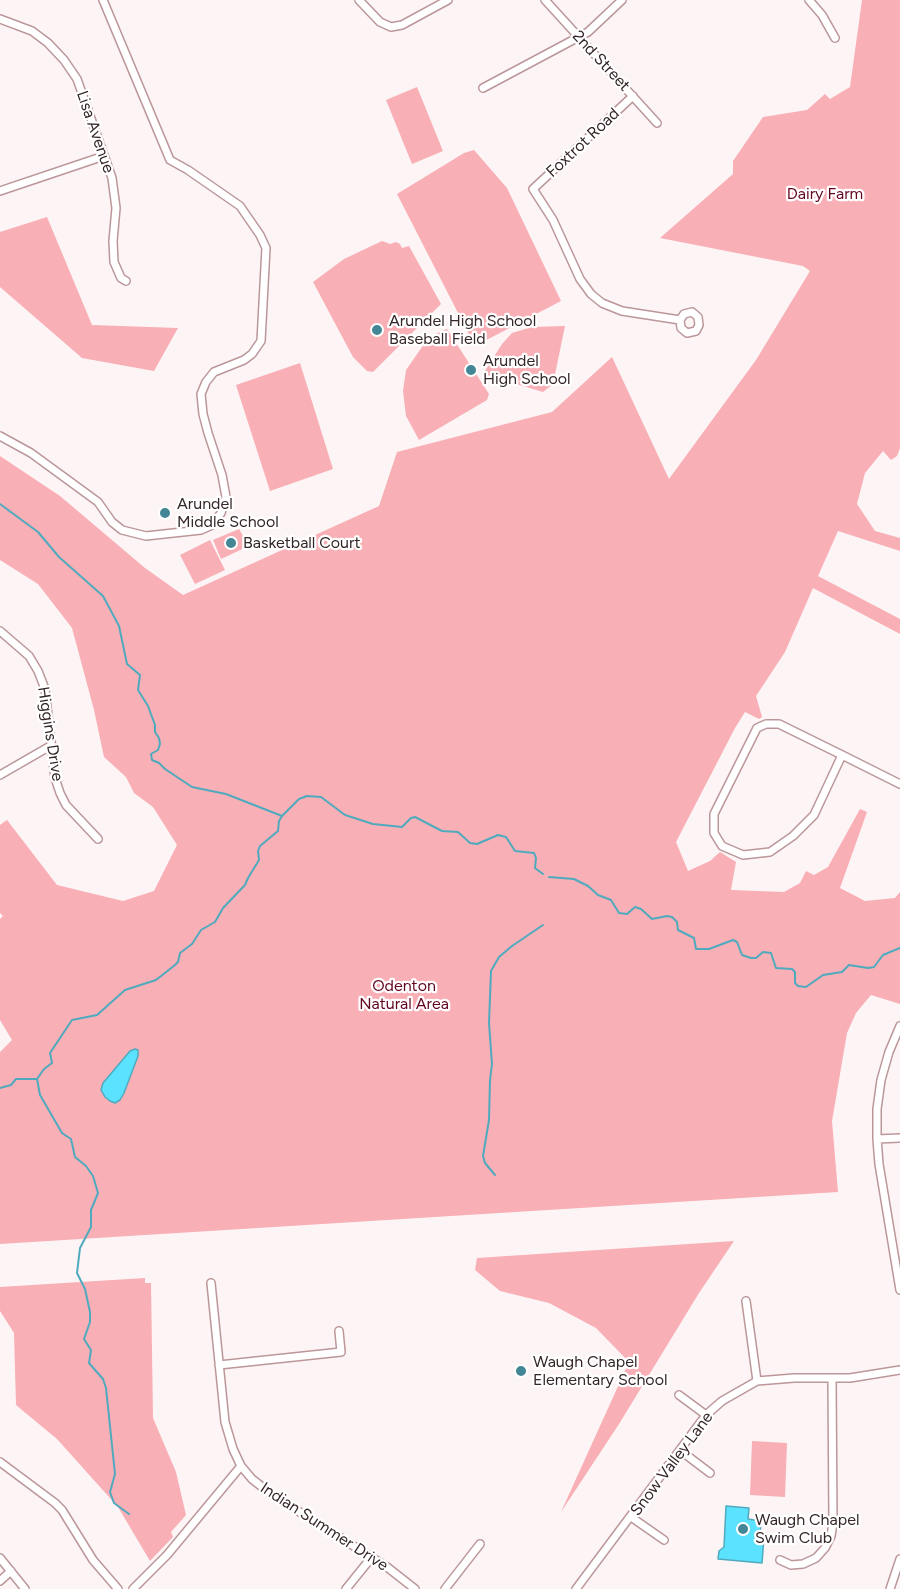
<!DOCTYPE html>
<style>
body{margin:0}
canvas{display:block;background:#fdf4f5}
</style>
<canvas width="900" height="1589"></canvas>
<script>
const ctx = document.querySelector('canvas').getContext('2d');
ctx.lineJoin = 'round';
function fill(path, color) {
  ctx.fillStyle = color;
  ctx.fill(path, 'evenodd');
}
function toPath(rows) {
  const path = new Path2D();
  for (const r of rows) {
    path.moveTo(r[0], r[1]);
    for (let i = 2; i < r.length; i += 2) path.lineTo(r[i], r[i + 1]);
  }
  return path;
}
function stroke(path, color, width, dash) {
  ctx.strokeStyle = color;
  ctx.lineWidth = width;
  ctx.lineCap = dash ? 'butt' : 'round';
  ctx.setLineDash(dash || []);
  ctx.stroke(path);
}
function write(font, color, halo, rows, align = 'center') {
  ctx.font = font + ' Figtree,sans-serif';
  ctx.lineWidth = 4.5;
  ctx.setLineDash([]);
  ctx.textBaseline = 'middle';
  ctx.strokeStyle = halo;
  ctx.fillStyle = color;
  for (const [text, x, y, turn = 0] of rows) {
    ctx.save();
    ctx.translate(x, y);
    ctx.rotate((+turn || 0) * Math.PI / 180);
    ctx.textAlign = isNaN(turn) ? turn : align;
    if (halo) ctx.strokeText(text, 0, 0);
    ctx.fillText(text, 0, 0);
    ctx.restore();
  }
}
fill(toPath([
 [862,0,900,0,900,448,897,456,891,460,883,451,865,473,857,504,875,531,900,538,900,551,838,531,818,576,900,619,900,634,813,588,785,652,756,696,762,717,759,719,745,712,735,728,676,842,688,871,710,861,720,852,736,862,731,890,784,892,800,883,806,871,814,875,828,867,860,809,867,812,840,888,865,901,895,898,900,892,900,1004,871,995,856,1013,847,1033,832,1121,838,1192,0,1244,0,1052,12,1040,0,1020,0,919,3,916,0,913,0,825,7,820,57,885,123,901,154,891,177,845,153,807,134,793,126,777,104,757,94,710,72,628,38,584,0,560,0,456,60,496,145,568,183,595,379,506,397,452,552,412,612,357,669,479,756,360,810,271,803,266,660,238,733,174,733,161,763,117,807,110,825,94,830,99,850,87],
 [417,87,443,151,412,164,386,100],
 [474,150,507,188,561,301,475,346,397,194,464,153],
 [47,217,92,325,178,328,154,371,82,358,0,287,0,232],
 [382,241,390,244,396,242,400,244,402,248,409,246,441,304,373,372,367,371,353,357,313,282,344,259],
 [565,326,553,384,543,392,483,374,502,344,512,333,532,327],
 [447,329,489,394,487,400,419,440,406,416,403,391,406,370,429,337],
 [300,363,333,469,270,491,236,385],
 [239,529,249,546,221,559,213,540],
 [210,540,225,570,195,584,180,555],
 [734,1241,699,1293,619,1424,561,1512,629,1362,596,1328,549,1303,500,1291,475,1270,477,1258],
 [145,1278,145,1283,151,1283,153,1418,176,1472,186,1515,171,1532,173,1537,150,1561,118,1507,57,1439,16,1405,14,1333,0,1311,0,1287],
 [752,1441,787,1443,785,1497,750,1495]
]), '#f9afb6');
const water = toPath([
 [135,1049,138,1050,138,1056,124,1093,120,1100,115,1103,110,1101,105,1097,101,1090,103,1083,130,1051,135,1049],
 [726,1506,749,1508,748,1519,761,1521,760,1537,764,1537,762,1563,718,1559,719,1551,724,1547,726,1506]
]);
fill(water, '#5be2fe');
stroke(water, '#50aabe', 1.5);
stroke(toPath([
 [0,504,38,532,59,557,103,596,119,626,127,664,140,675,138,690,148,706,155,725,155,732,159,738,160,744,158,750,151,754,152,760,159,763,165,769,192,787,226,794,282,816],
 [549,877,574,879,588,886,598,895,611,900,619,913,627,914,635,907,641,909,652,919,667,916,672,917,677,922,678,930,694,938,696,949,709,949,733,940,737,942,742,955,751,958,756,958,763,952,771,953,776,968,792,969,795,972,795,983,798,986,806,987,823,975,842,972,849,965,868,968,874,967,883,955,900,948],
 [37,1079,40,1095,62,1133,71,1139,75,1157,86,1166,93,1176,98,1193,91,1210,91,1227,80,1248,77,1273,85,1289,90,1312,90,1322,84,1339,91,1350,89,1363,103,1379,106,1388,115,1474,110,1492,114,1503,129,1514],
 [0,1088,11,1085,16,1079,37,1079,44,1069,52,1063,50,1053,72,1020,97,1015,125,990,156,980,175,965,178,962,180,953,192,944,201,930,215,922,223,908,245,885,248,878,259,860,258,851,260,846,278,831,279,821,282,816,299,799,307,796,321,797,345,815,373,824,402,827,411,818,415,817,442,831,458,832,470,843,477,844,498,835,506,837,515,851,534,853,536,858,535,868,543,874],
 [495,1175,485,1163,483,1156,489,1120,490,1080,492,1064,489,1023,491,971,499,957,512,946,543,925]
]), '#50aabe', 2);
const minor = toPath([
 [359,0,380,22,391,27,402,25,448,0],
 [545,0,657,123],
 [809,0,822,15,835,38],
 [0,19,32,31,48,43,64,60,77,79,112,178,116,208,113,241,114,262,121,278,126,281],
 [483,88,588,32,622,0],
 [633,96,533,189,553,220,580,279,591,294,602,303,622,311,680,320,681,328,687,333,696,331,699,325,698,317,692,312,684,314,680,320],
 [0,191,104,156],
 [0,436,31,453,98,502,112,522,122,530,146,536,201,530,212,525,221,513,226,497,222,475,208,433,203,414,201,394,206,382,214,372,244,360,252,354,261,341,266,248,260,235,240,206,188,170,170,160,103,0],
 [0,631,29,656,38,671,45,689,55,778,60,793,66,805,98,839],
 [842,755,814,815,793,836,770,852,743,855,722,846,714,833,714,814,757,728,766,724,779,724,842,755,900,784],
 [0,775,52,745],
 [900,1026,889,1052,881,1080,877,1109,877,1139,879,1164,900,1290],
 [877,1139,900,1138],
 [211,1283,225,1422,233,1449,241,1466,252,1479,271,1494,387,1567,415,1589],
 [746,1301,757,1381],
 [219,1365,341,1352,339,1331],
 [679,1395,706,1415],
 [681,1451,710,1473],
 [0,1462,55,1503,62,1510,93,1560,118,1589],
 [631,1517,664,1540],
 [0,1558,25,1589],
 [780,1560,791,1565,803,1564,816,1558,825,1548,831,1536,833,1523,832,1379],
 [0,1581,11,1571],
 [133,1589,167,1555,241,1466],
 [346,1589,371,1558],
 [445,1589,480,1544],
 [576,1589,706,1415,722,1401,757,1381,794,1378,850,1378,900,1370],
 [890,1589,900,1559]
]);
stroke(minor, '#bc979a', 10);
stroke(minor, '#fff', 7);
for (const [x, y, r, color] of [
 [377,330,6,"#438695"],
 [471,370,6,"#438695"],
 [165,513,6,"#438695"],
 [231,543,6,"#438695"],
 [521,1371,6,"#438695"],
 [743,1529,6,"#438695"]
]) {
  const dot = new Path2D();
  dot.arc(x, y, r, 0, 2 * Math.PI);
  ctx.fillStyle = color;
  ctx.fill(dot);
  stroke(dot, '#fff', 2);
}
write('16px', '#352628', '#fff', [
 ["2nd Street",601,61,47],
 ["Lisa Avenue",95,132,71],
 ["Foxtrot Road",583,143,-43],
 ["Higgins Drive",50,734,81],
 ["Snow Valley Lane",672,1464,-53],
 ["Indian Summer Drive",324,1527,33]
]);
write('16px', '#620620', '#fff', [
 ["Dairy Farm",825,194],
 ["Odenton",404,986],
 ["Natural Area",404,1004]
]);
write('16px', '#352628', '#fff', [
 ["Arundel High School",389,321],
 ["Baseball Field",389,339],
 ["Arundel",483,361],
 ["High School",483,379],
 ["Arundel",177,504],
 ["Middle School",177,522],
 ["Basketball Court",243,543],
 ["Waugh Chapel",533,1362],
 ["Elementary School",533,1380],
 ["Waugh Chapel",755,1520],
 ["Swim Club",755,1538]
], 'left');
</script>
